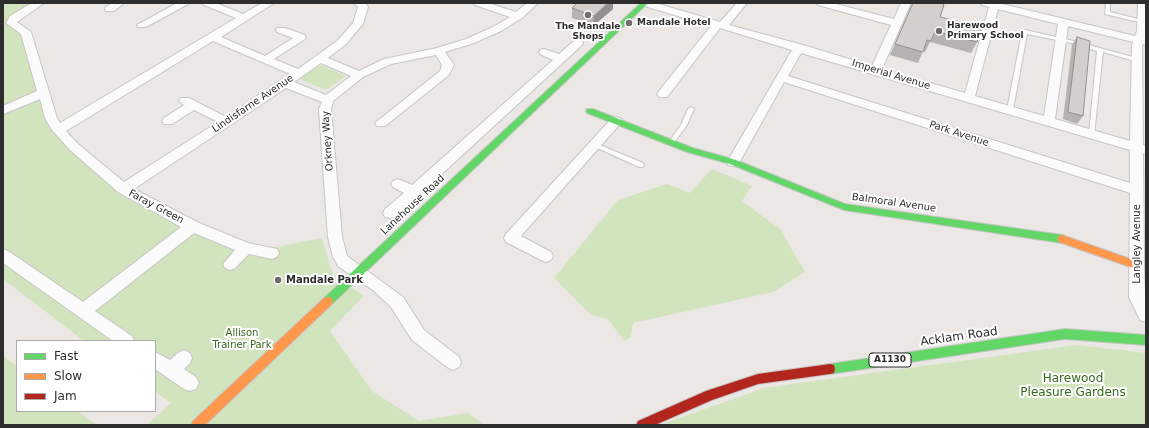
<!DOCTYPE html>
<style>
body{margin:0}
#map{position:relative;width:1149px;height:428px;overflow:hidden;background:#eae7e4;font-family:"DejaVu Sans",sans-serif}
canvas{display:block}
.frame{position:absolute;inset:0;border:4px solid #2d2d2d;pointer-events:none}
.legend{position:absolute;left:16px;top:340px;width:140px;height:72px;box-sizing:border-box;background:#fff;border:1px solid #ababab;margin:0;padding:5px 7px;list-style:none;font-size:12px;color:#2d2d2d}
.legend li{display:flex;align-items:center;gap:8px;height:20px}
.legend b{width:20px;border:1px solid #ababab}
</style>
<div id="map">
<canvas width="1149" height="428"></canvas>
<div class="frame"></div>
<ul class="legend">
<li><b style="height:5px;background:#63d668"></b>Fast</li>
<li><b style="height:5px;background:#ff974d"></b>Slow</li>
<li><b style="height:5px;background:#b3261e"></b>Jam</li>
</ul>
</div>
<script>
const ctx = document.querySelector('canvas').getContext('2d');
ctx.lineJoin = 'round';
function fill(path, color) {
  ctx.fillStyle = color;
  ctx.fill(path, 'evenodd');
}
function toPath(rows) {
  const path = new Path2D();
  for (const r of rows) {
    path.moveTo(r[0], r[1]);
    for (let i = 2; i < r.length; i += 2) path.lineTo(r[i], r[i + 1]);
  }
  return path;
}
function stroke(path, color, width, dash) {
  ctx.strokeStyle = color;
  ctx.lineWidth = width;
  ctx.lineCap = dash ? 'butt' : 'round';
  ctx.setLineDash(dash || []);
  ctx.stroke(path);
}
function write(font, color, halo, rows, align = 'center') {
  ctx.font = font + ' "DejaVu Sans",sans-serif';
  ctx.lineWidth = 4;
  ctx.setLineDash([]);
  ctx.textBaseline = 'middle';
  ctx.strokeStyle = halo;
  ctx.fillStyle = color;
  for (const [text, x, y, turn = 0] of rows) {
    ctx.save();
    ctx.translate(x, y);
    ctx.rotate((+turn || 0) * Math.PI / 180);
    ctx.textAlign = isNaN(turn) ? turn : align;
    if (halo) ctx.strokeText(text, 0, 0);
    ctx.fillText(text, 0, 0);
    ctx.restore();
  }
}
fill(toPath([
 [3,3,39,3,11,23,25,31,58,130,123,189,251,252,322,238,333,275,364,296,330,331,372,391,419,421,468,413,484,425,147,425,171,403,155,392,155,341,84,341,3,279],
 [320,65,346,76,326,90,299,79],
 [712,169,752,186,742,201,780,229,805,272,773,292,633,323,630,338,624,341,608,319,591,315,554,278,618,200,667,184,690,193],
 [1077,345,1146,353,1146,425,660,425,764,388],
 [3,356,17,366,17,411,78,411,97,425,3,425]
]), '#d2e4be');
const lane = toPath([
 [1106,3,1110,3,1110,12,1146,21,1143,23,1105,14,1106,3],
 [1025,30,1074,41,1140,59,1141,60,1138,62,1103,52,1094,135,1090,135,1089,134,1097,51,1071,43,1027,34,1013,110,1010,112,1008,111,1007,110,1022,32,1025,30],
 [691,107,694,109,687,125,673,144,669,144,668,143,681,125,688,109,691,107],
 [595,143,643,163,644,165,643,167,639,167,593,146,592,145,593,144,595,143]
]);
const street = toPath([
 [32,3,44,3,17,22,31,32,57,118,60,123,236,18,204,5,202,3,216,3,243,14,262,3,274,3,221,37,265,56,293,38,277,32,276,30,277,28,285,28,305,35,306,37,305,39,274,59,298,69,337,41,353,23,358,7,354,3,365,3,368,7,363,24,345,45,328,58,359,71,384,59,437,48,466,39,493,27,510,17,475,5,473,3,488,3,516,12,527,3,538,3,522,18,501,31,474,43,445,52,454,65,449,75,385,126,377,126,375,123,440,71,442,65,436,55,391,64,363,77,337,98,333,101,331,109,342,237,347,256,403,297,424,330,459,357,461,362,459,367,453,370,447,367,412,340,391,307,374,291,338,266,333,257,328,237,319,109,322,102,286,88,134,189,197,222,248,243,277,249,279,253,277,257,272,259,249,254,235,268,230,270,225,268,223,264,235,250,194,233,95,311,132,336,134,341,113,341,3,263,3,249,8,251,83,302,181,227,118,192,70,150,52,130,45,118,40,99,3,114,3,106,37,91,21,34,6,23,10,16,32,3],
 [213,41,290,74,226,117,189,98,181,98,179,101,184,105,164,118,162,121,164,124,172,124,194,110,218,122,124,182,78,144,66,131,213,41],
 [321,63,351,76,326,95,294,82,321,63],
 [112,3,124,3,114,11,106,11,105,9,106,7,112,3],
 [177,3,190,3,146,27,138,27,137,25,177,3],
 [639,3,655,3,720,22,737,3,747,3,729,25,803,45,872,66,891,25,818,5,816,3,832,3,894,19,901,3,911,3,882,69,965,93,989,7,982,5,980,3,998,3,1135,36,1137,31,1138,3,1146,3,1145,39,1146,45,1143,44,1142,46,1143,145,1146,146,1146,154,1143,153,1144,265,1146,322,1140,320,1129,297,1130,193,784,82,738,165,733,166,728,165,727,162,792,50,720,28,667,97,659,97,657,94,659,91,711,26,641,5,639,3],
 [998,9,1058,24,1044,116,975,96,998,9],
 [1068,26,1133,42,1132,46,1130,141,1055,119,1068,26],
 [801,53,1130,150,1130,183,788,76,801,53],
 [578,40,582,41,583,43,582,45,419,195,395,217,390,218,385,217,383,213,385,209,404,193,393,187,391,184,393,181,398,179,412,185,553,60,540,54,539,52,540,50,544,49,559,54,574,41,578,40],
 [616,117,620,118,622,121,620,124,521,236,551,252,553,256,551,260,546,262,541,260,506,242,504,238,506,234,612,118,616,117],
 [184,350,190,353,192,358,190,363,184,369,196,377,199,383,196,389,190,391,184,389,155,369,155,352,170,360,178,353,184,350]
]);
const fast = toPath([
 [641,3,648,3,332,304,328,305,324,304,323,301,324,298,641,3],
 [587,109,593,109,693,148,736,160,845,204,1062,235,1065,236,1067,239,1065,242,1062,243,844,210,730,164,687,152,587,113,586,111,587,109],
 [1065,329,1146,335,1146,345,1065,339,830,374,826,373,825,369,826,365,830,364,1065,329]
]);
const slow = toPath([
 [1062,235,1139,262,1141,265,1139,268,1136,269,1059,242,1057,239,1059,236,1062,235],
 [328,297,332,298,333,301,332,304,205,425,191,425,193,421,324,298,328,297]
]);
const jam = toPath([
 [830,364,834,365,835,369,834,373,830,374,758,384,712,400,655,425,636,425,638,421,706,391,758,374,830,364]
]);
stroke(lane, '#c6c6c6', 2);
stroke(street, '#c6c6c6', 2);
stroke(fast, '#c6c6c6', 2);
stroke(slow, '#c6c6c6', 2);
stroke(jam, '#c6c6c6', 2);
fill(lane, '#fcfbfb');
fill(street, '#fcfbfb');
fill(fast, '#63d668');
fill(slow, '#ff974d');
fill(jam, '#b3261e');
fill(toPath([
 [575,3,613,3,613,9,593,26,572,18,572,8,575,5],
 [913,3,940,17,977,42,971,53,930,42,925,52,923,51,918,63,890,55],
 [1077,37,1083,116,1077,124,1063,119,1072,45]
]), '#b5b2b0');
fill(toPath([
 [608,3,613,3,613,9,593,26,594,16]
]), '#939190');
const building = toPath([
 [577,3,608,3,594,16,572,8,577,3],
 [913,3,942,3,944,5,940,17,981,27,977,42,935,31,931,41,927,40,923,52,895,44,913,3],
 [1077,37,1090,41,1083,116,1068,112,1077,37]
]);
fill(building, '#d2cfcd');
stroke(building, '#939190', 1);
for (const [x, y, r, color] of [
 [588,15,4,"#6f6e6d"],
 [629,23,4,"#6f6e6d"],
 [939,31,4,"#6f6e6d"],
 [278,280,4,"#6f6e6d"]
]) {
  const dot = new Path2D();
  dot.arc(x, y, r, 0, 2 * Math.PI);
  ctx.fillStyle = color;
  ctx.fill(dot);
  stroke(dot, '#fff', 1.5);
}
write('bold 9px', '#2d2d2d', '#fff', [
 ["Mandale Hotel",637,23],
 ["Harewood",947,26],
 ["Primary School",947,36],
 ["The Mandale",588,27,"center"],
 ["Shops",588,37,"center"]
], 'left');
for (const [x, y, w] of [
 [890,360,42]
]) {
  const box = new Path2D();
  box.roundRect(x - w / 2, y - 7, w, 14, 3);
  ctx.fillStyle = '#fff';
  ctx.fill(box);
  stroke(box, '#2d2d2d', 1);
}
write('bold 9px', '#2d2d2d', null, [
 ["A1130",890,360]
]);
write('10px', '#2d2d2d', '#fff', [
 ["Imperial Avenue",891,75,17],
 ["Lindisfarne Avenue",253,104,-34],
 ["Park Avenue",959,134,18],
 ["Orkney Way",328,141,-94],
 ["Balmoral Avenue",894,203,8],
 ["Lanehouse Road",413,205,-43],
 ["Faray Green",156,207,28],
 ["Langley Avenue",1137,244,-90]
]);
write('bold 10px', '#2d2d2d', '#fff', [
 ["Mandale Park",286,280]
], 'left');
write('10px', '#37691e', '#fff', [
 ["Allison",242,333],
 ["Trainer Park",242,345]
]);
write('12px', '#2d2d2d', '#fff', [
 ["Acklam Road",959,337,-8]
]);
write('12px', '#37691e', '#fff', [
 ["Harewood",1073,379],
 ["Pleasure Gardens",1073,393]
]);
</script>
